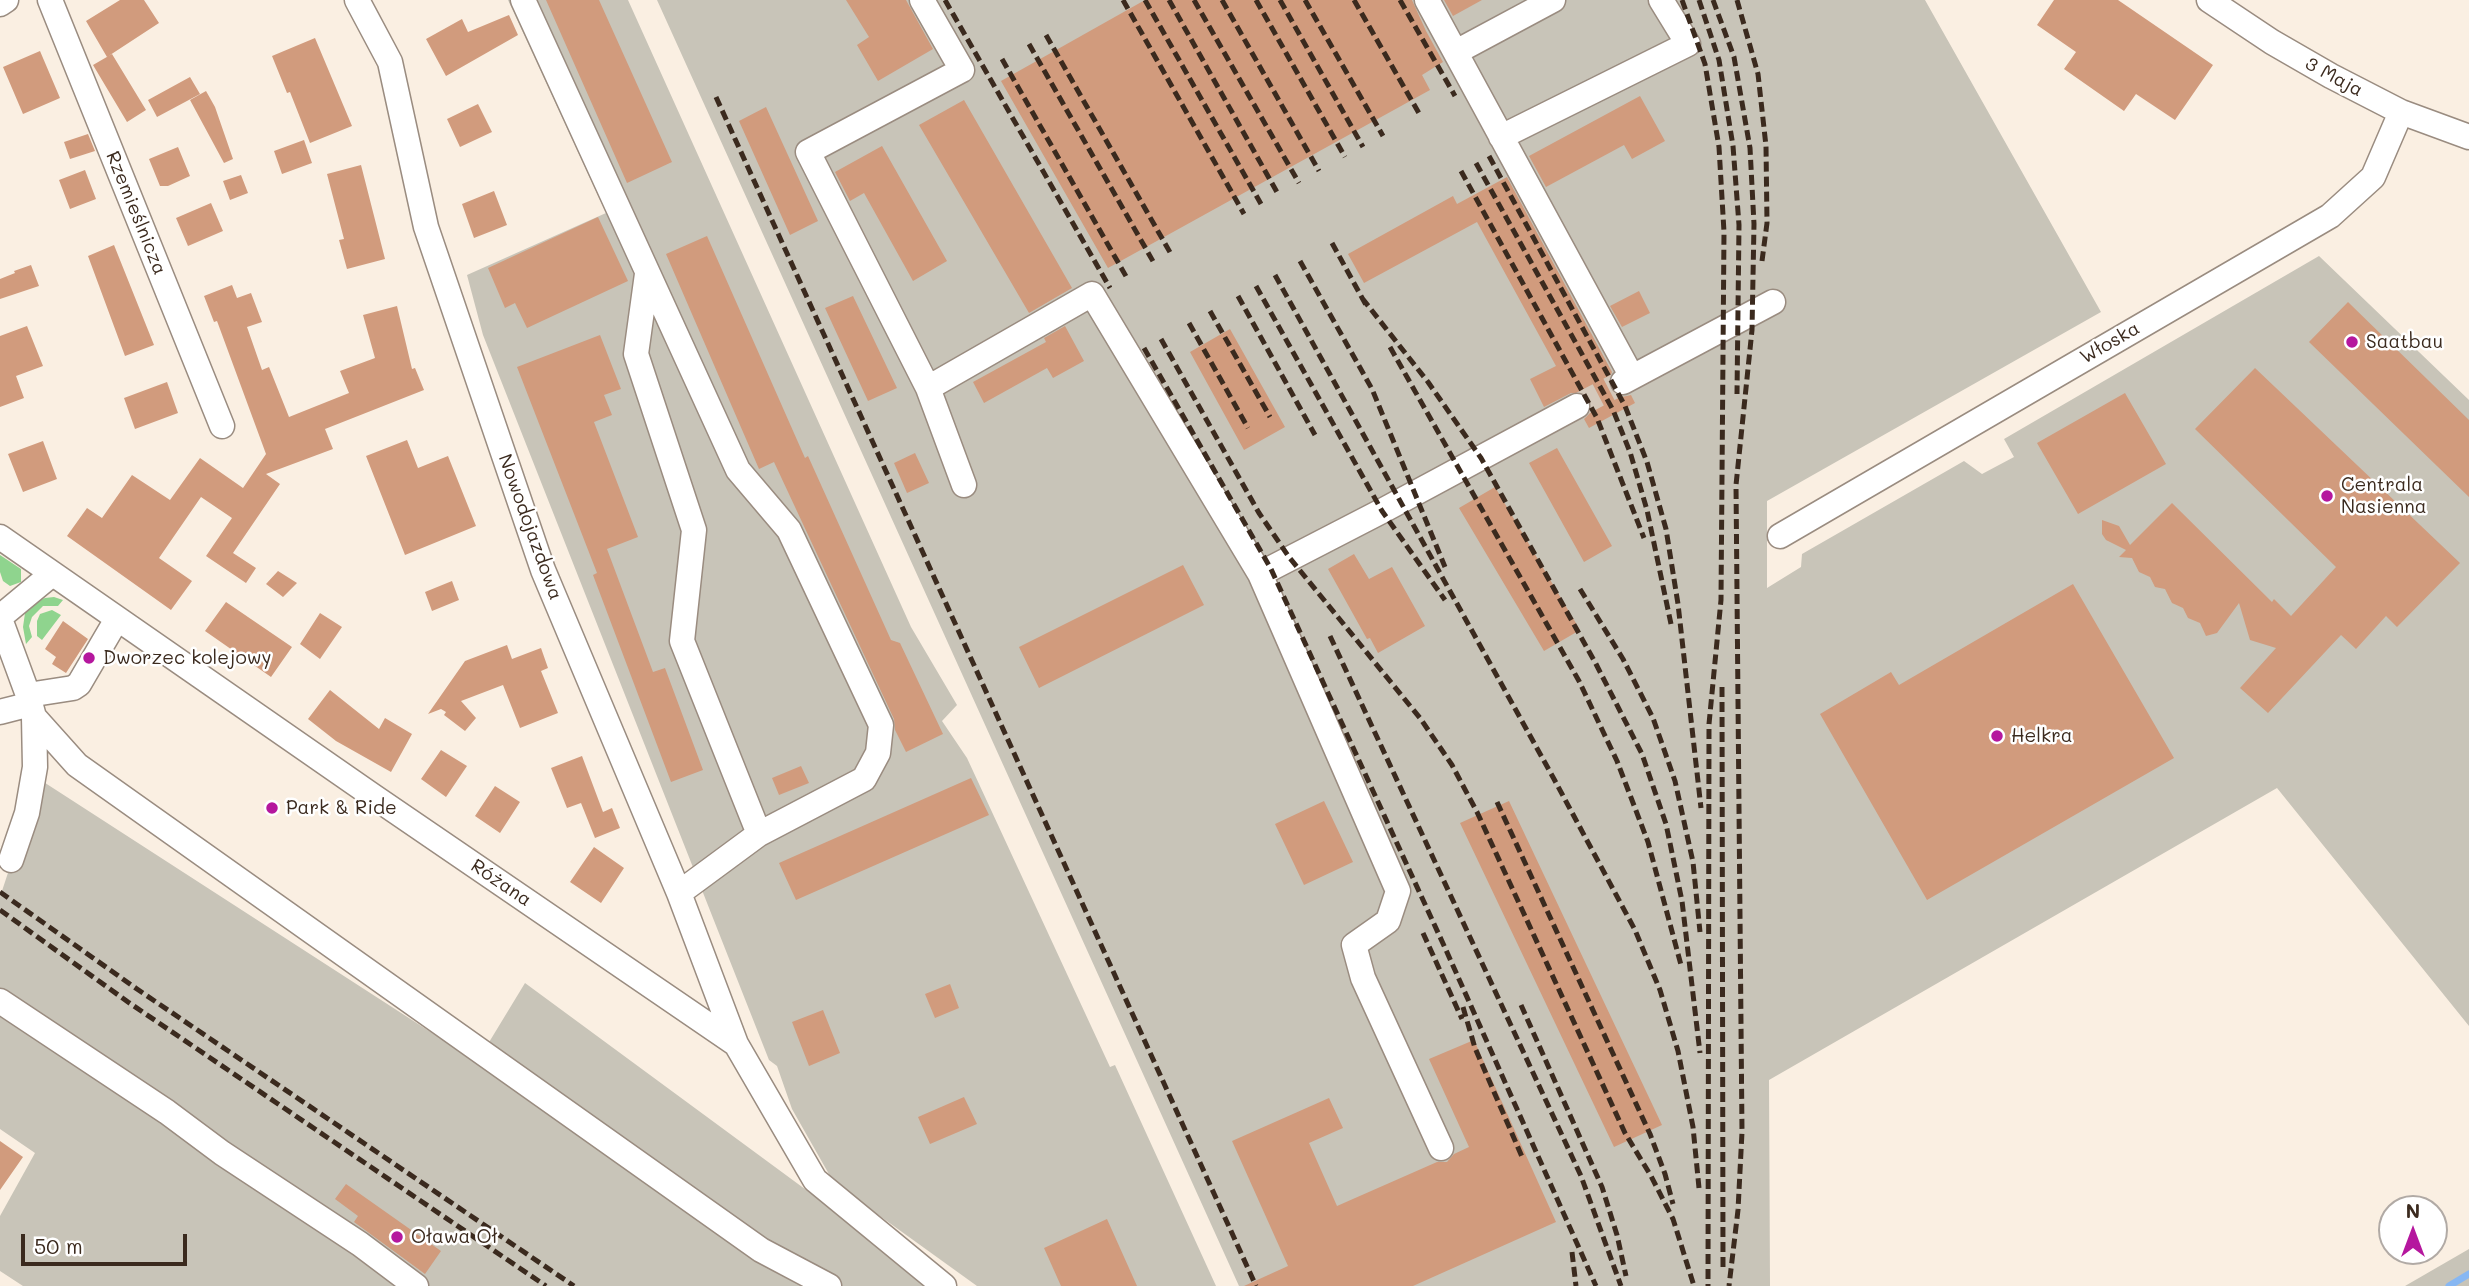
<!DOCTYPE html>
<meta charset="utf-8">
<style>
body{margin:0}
#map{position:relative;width:2469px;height:1286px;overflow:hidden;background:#faefe2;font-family:Mali,sans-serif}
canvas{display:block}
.north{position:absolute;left:2378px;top:1195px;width:70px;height:70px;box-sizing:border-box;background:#fff;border:2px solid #b1aaa5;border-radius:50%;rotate:0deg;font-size:19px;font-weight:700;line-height:28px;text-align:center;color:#3b2a1e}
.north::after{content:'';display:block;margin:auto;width:24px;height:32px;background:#b5179e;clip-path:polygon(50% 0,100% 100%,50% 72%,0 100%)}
.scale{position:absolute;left:21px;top:1234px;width:166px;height:32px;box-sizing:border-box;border:4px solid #3b2a1e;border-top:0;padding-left:9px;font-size:21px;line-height:24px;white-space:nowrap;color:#3b2a1e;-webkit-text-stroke:5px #fff;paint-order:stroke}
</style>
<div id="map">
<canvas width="2469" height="1286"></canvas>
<div class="north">N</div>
<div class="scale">50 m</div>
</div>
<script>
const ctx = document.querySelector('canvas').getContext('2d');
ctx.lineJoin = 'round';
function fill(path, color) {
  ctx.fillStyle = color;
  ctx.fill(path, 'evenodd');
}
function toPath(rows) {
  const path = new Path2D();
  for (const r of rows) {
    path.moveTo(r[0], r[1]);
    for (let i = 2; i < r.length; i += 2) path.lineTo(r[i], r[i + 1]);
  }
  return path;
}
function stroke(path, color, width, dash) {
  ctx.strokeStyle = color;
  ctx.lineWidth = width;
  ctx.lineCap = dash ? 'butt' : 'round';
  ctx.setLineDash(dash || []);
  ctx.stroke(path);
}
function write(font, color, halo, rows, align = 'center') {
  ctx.font = font + ' Mali,sans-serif';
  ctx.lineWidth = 5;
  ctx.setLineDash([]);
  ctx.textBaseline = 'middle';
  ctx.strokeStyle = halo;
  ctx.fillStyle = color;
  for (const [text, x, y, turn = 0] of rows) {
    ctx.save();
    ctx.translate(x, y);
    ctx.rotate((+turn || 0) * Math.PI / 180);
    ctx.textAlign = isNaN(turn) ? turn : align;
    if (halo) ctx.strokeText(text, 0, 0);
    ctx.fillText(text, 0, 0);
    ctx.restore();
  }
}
fill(toPath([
 [508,0,628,0,911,627,957,705,942,721,967,758,1110,1067,1115,1065,1216,1286,977,1286,834,1183,792,1109,777,1066,769,1060,483,335,467,275,606,213],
 [657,0,1925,0,2101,312,1767,501,1767,588,1801,567,1802,554,1964,461,1982,474,2014,457,2004,439,2319,256,2469,400,2469,1026,2277,788,1769,1080,1770,1286,1239,1286],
 [39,779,477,1062,525,983,828,1206,925,1286,23,1286,0,1271,0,1216,35,1153,0,1129,0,897],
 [2469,1249,2469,1286,2405,1286]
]), '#c8c4b8');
fill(toPath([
 [0,555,21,569,21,582,10,586,3,581,0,572],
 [54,597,63,600,58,606,43,606,32,617,29,626,32,637,26,644,23,627,25,613,34,603,45,598],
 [52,610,61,615,42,640,37,636,37,621,40,614]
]), '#8fd48e');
stroke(toPath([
 [2449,1286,2469,1274]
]), '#87b7f2', 7);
fill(toPath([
 [120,0,144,0,159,23,107,57,86,21],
 [546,0,599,0,672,162,627,183],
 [846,0,906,0,933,49,878,81,857,45,869,37],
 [1145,0,1412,0,1426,31,1443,62,1422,75,1430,90,1108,268,1001,81],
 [1444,0,1482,0,1453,16],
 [2054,0,2118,0,2213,65,2175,120,2136,94,2124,111,2064,69,2076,52,2037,25],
 [509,15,518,35,446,76,426,39,462,19,468,32],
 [315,38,352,126,310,143,290,92,287,93,272,56],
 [40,51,60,98,23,114,3,67],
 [112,54,146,110,127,122,93,65],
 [190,77,200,94,157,117,148,100],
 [206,91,215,107,233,159,224,163,190,100],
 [1640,96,1665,141,1632,159,1624,145,1546,187,1529,156],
 [964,100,1072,288,1029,313,919,125],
 [478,104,492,132,460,147,447,119],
 [766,107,818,221,790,235,739,121],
 [88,134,95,151,70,159,64,142],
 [304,140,312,163,282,174,274,151],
 [882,146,947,261,913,281,864,193,850,201,835,172],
 [178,147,190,176,168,186,160,186,149,159],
 [361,165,385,259,347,269,339,240,344,239,327,174],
 [85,170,96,199,70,209,59,180],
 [241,175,248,193,230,200,223,181],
 [1507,177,1612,372,1608,381,1610,390,1622,397,1631,395,1635,403,1589,428,1584,419,1590,413,1592,406,1590,398,1584,393,1571,393,1544,407,1530,379,1556,366,1477,222,1364,283,1348,254,1453,196,1457,204],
 [494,191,507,225,474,238,462,204],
 [211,203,223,231,188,246,176,218],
 [598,217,628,281,527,328,515,303,505,308,488,268],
 [707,236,805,458,808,456,891,640,900,643,943,734,906,752,895,730,894,719,774,462,759,469,666,254],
 [114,245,154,345,125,356,88,256],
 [31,265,39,286,0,299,0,279,15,273,14,271],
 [232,285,237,298,251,293,262,322,247,327,262,370,269,367,289,417,349,393,340,371,375,358,363,315,397,306,412,369,415,368,424,390,325,429,333,449,266,474,280,484,233,553,256,568,246,583,206,556,232,518,201,497,159,558,192,581,171,610,67,536,87,508,102,518,132,475,170,500,200,458,243,488,266,454,217,321,214,322,204,296],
 [1639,291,1650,313,1622,327,1610,306],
 [853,296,897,388,868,401,825,308],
 [2348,302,2469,420,2469,497,2309,342],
 [27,326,43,366,16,376,24,398,0,407,0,336],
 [1065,326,1084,361,1053,378,1047,368,984,403,973,382,1046,342,1044,338],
 [1230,329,1285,427,1244,450,1190,352],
 [600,335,621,389,604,395,612,415,594,422,638,537,607,549,653,672,665,668,703,770,671,782,593,575,597,573,517,367],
 [2255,368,2460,563,2397,627,2386,616,2356,649,2341,635,2268,713,2240,688,2276,648,2250,640,2239,603,2217,633,2206,636,2200,623,2188,618,2183,608,2172,603,2165,589,2155,587,2150,577,2139,572,2132,558,2119,557,2126,550,2106,540,2102,534,2102,520,2119,526,2130,545,2172,503,2272,602,2274,599,2291,616,2336,567,2195,429],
 [167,382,178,413,135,429,124,398],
 [2125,393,2166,464,2078,514,2037,443],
 [407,440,418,468,448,456,476,526,405,555,366,456],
 [43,441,57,479,23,492,8,454],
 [1557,448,1612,546,1584,562,1529,463],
 [915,453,929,483,907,493,894,463],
 [1495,487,1580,630,1544,651,1459,508],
 [1354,554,1369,579,1392,567,1425,626,1378,653,1370,638,1367,639,1328,569],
 [1183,565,1204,605,1039,688,1019,647],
 [278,571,297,583,283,597,266,584],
 [452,581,459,600,432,611,425,592],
 [2073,584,2174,758,1927,900,1820,714,1891,672,1899,685],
 [226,602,292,647,271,677,205,631],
 [320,613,342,627,320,659,300,644],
 [63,621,88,639,66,673,52,664,56,657,45,649],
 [507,645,512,659,541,648,548,668,541,671,558,713,520,728,503,685,461,701,476,718,465,731,444,715,446,712,441,709,428,714,465,661],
 [330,690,379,729,385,718,412,734,391,772,336,741,308,719],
 [441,750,467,766,446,797,421,779],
 [582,756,603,812,612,808,620,828,595,838,581,803,567,808,551,768],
 [801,766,809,783,779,795,772,778],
 [971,778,989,815,796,900,779,863],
 [495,786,520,802,500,833,475,816],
 [1324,801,1353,862,1304,885,1275,824],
 [1509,801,1662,1125,1614,1147,1460,823],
 [594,847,624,868,601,903,570,882],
 [950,984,959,1008,935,1018,925,994],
 [823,1010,840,1053,809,1066,792,1022],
 [1474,1040,1556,1222,1413,1286,1244,1286,1288,1266,1232,1141,1329,1098,1343,1128,1309,1143,1337,1206,1437,1162,1447,1162,1454,1154,1469,1147,1429,1059],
 [964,1097,977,1124,930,1144,918,1117],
 [0,1141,23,1157,0,1190],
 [346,1184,441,1251,425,1274,354,1222,358,1216,335,1199],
 [1107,1219,1137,1286,1061,1286,1044,1248]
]), '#d19b7d');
stroke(toPath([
 [1577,406,1623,382]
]), '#d4c8bb', 24, [24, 12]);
const minor = toPath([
 [50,0,222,426],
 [357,0,390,62,426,227,543,570,679,893,736,1044],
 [523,0,738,470,789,530,881,725,878,753,864,779,759,834,679,893],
 [922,0,962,70,808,152,928,388,964,485],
 [1427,0,1632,377],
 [2209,0,2272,42,2331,76,2401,112,2469,137],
 [0,4,6,0],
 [1456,52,1553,0],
 [1501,137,1688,44,1661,0],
 [647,274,636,354,694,530,682,641,759,834],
 [1623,382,1773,302],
 [928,388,1092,294,1260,574,1398,891,1388,921,1354,945,1363,978,1441,1148],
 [1780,536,2330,216,2373,177,2401,112],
 [0,537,373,796,736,1044,815,1180,944,1286],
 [1260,574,1382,511,1577,406],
 [0,617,52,574],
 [0,619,28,695,34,717,35,767,27,813,11,860],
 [28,695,73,688,79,684,117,619],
 [0,712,31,704],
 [34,717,77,765,761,1250,829,1286],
 [0,1001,167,1112,222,1153,360,1244,416,1286]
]);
stroke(minor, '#9a8c80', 27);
stroke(minor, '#fff', 24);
stroke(toPath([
 [945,0,1110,288],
 [1123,0,1244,214],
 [1145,0,1261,204],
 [1169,0,1278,194],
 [1194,0,1299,183],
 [1222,0,1319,171],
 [1256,0,1345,157],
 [1280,0,1363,147],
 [1305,0,1383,136],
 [1354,0,1420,115],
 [1400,0,1455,96],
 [1682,0,1705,64,1719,147,1724,232,1721,600,1709,724,1708,1286],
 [1699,0,1719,60,1733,146,1739,225,1737,394],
 [1713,0,1734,57,1750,148,1754,224,1752,330,1736,485,1742,1132,1738,1210,1729,1286],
 [1737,0,1758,74,1766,146,1767,223,1762,261],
 [1046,35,1171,254],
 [1029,44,1154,263],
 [1002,59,1127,278],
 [716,97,1256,1286],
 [1489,156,1625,406,1647,462,1666,529,1678,604,1701,808],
 [1476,163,1613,410,1630,452,1647,510,1671,624],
 [1461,171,1597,418,1644,538],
 [1332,243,1366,305],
 [1300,261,1372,389,1445,567],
 [1275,275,1554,779,1635,930,1660,990,1678,1051,1693,1127,1699,1188],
 [1256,286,1382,511,1445,600],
 [1238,296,1315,435],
 [1362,298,1428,382,1481,458,1596,664,1642,754,1666,824,1682,901,1700,1053],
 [1210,311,1270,417],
 [1189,323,1248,428],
 [1161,339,1259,513,1289,557,1420,718,1452,765,1477,812,1625,1133,1651,1176,1673,1219,1694,1286],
 [1390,347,1579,681,1617,761,1648,842,1681,965],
 [1144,348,1271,569,1446,950,1596,1286],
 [1580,589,1623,659,1653,718,1675,781,1693,862,1700,932],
 [1330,636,1581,1176,1621,1286],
 [1722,687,1723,1268],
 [1497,802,1650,1134,1665,1174,1673,1204],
 [0,892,137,989,574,1286],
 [0,910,128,1002,546,1286],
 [1423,933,1462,1019],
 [1521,1005,1602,1187,1617,1235,1626,1276],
 [1463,1007,1475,1048,1523,1159],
 [1572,1252,1576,1286]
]), '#3b2a1e', 5, [10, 5]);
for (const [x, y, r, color] of [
 [2352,342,7,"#b5179e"],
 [2327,496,7,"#b5179e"],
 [89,658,7,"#b5179e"],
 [1997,736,7,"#b5179e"],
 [272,808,7,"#b5179e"],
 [397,1237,7,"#b5179e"]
]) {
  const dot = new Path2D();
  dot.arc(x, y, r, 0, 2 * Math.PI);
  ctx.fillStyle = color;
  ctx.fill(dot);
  stroke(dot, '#fff', 2.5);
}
write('19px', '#3b2a1e', '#fff', [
 ["3 Maja",2334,77,28],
 ["Rzemieślnicza",136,213,68],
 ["Włoska",2110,343,-30],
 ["Nowodojazdowa",530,527,70],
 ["Różana",501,883,34]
]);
write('19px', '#3b2a1e', '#fff', [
 ["Saatbau",2366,342],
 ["Centrala",2341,485],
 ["Nasienna",2341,507],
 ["Dworzec kolejowy",103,658],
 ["Helkra",2011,736],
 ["Park & Ride",286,808],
 ["Oława Oł",411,1237]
], 'left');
</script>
